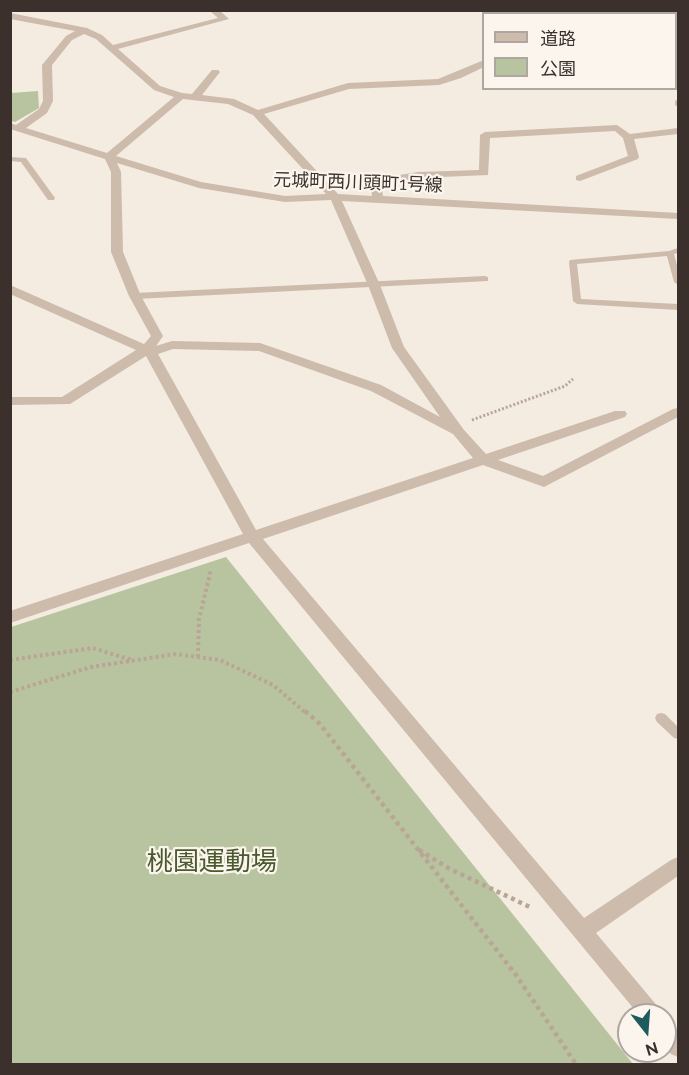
<!DOCTYPE html>
<meta charset="utf-8">
<style>
body{margin:0}
#map{position:relative;width:689px;height:1075px;overflow:hidden;background:#f4ebe1;font-family:Raleway,"Noto Sans JP",sans-serif}
canvas{display:block}
.frame{position:absolute;inset:0;border:12px solid #3b302b;pointer-events:none}
.legend{position:absolute;left:482px;top:12px;width:195px;height:78px;box-sizing:border-box;background:#fbf5ee;border:2px solid #aea6a0;margin:0;padding:8px 10px;list-style:none;font-size:18px;color:#3b302b}
.legend li{display:flex;align-items:center;gap:12px;height:30px}
.legend b{width:30px;border:2px solid #aea6a0}
.north{position:absolute;left:617px;top:1003px;width:60px;height:60px;box-sizing:border-box;background:#fbf5ee;border:2px solid #aea6a0;border-radius:50%;rotate:163deg;font-size:16px;font-weight:700;line-height:24px;text-align:center;color:#3b302b}
.north::after{content:'';display:block;margin:auto;width:21px;height:27px;background:#1f5a5e;clip-path:polygon(50% 0,100% 100%,50% 72%,0 100%)}
</style>
<div id="map">
<canvas width="689" height="1075"></canvas>
<div class="frame"></div>
<ul class="legend">
<li><b style="height:8px;background:#cdbbac"></b>道路</li>
<li><b style="height:16px;background:#b8c4a0"></b>公園</li>
</ul>
<div class="north">N</div>
</div>
<script>
const ctx = document.querySelector('canvas').getContext('2d');
ctx.lineJoin = 'round';
function fill(path, color) {
  ctx.fillStyle = color;
  ctx.fill(path, 'evenodd');
}
function toPath(rows) {
  const path = new Path2D();
  for (const r of rows) {
    path.moveTo(r[0], r[1]);
    for (let i = 2; i < r.length; i += 2) path.lineTo(r[i], r[i + 1]);
  }
  return path;
}
function stroke(path, color, width, dash) {
  ctx.strokeStyle = color;
  ctx.lineWidth = width;
  ctx.lineCap = dash ? 'butt' : 'round';
  ctx.setLineDash(dash || []);
  ctx.stroke(path);
}
function write(font, color, halo, rows, align = 'center') {
  ctx.font = font + ' Raleway,"Noto Sans JP",sans-serif';
  ctx.lineWidth = 4.5;
  ctx.setLineDash([]);
  ctx.textBaseline = 'middle';
  ctx.strokeStyle = halo;
  ctx.fillStyle = color;
  for (const [text, x, y, turn = 0] of rows) {
    ctx.save();
    ctx.translate(x, y);
    ctx.rotate((+turn || 0) * Math.PI / 180);
    ctx.textAlign = isNaN(turn) ? turn : align;
    if (halo) ctx.strokeText(text, 0, 0);
    ctx.fillText(text, 0, 0);
    ctx.restore();
  }
}
fill(toPath([
 [506,11,678,11,678,52,676,52,676,14,512,14],
 [38,91,39,108,15,122,11,121,11,93],
 [226,557,633,1064,11,1064,11,627]
]), '#b8c4a0');
stroke(toPath([
 [472,420,565,386,573,379]
]), '#b9a596', 3, [2, 2]);
stroke(toPath([
 [198,657,199,619,210,574,209,569],
 [10,660,93,648,132,660],
 [10,692,91,667,176,654,220,660,273,685,306,713]
]), '#b9a596', 4, [3, 3]);
stroke(toPath([
 [305,711,320,724,516,975,576,1064],
 [419,850,450,869,532,908]
]), '#b9a596', 4.5, [4, 4]);
fill(toPath([
 [678,99,678,107,675,105,675,101,678,99],
 [10,157,26,158,55,198,54,200,48,200,21,162,10,161,10,157],
 [678,248,678,253,674,254,678,269,678,285,674,282,667,256,577,264,581,299,678,304,678,310,577,304,573,301,569,262,570,260,669,251,678,248],
 [485,276,488,277,488,281,135,299,131,296,135,293,485,276],
 [661,713,665,714,678,727,678,739,674,738,657,722,655,718,657,714,661,713]
]), '#cdbbac');
fill(toPath([
 [209,10,219,10,229,19,118,49,160,86,182,93,192,94,212,70,218,70,220,72,202,95,234,99,258,110,348,83,438,79,484,60,484,67,461,78,439,85,349,89,264,114,338,194,372,196,370,182,375,179,418,172,479,170,480,135,485,132,617,125,630,134,678,128,678,134,634,139,639,157,638,159,580,181,576,180,576,176,628,156,623,138,615,131,490,138,488,175,418,178,381,184,383,196,678,213,678,219,342,201,380,285,404,347,464,430,486,454,615,411,625,411,627,414,625,417,498,460,543,476,673,409,678,408,678,417,544,487,483,465,263,539,584,918,671,860,678,857,678,876,596,933,659,1008,662,1015,639,1015,249,543,10,623,10,611,243,534,146,356,70,404,10,405,10,397,62,397,136,350,10,294,10,285,144,344,151,336,129,296,111,252,111,172,105,159,10,129,10,123,16,125,39,109,43,101,42,65,66,36,75,31,10,19,10,13,87,28,102,35,113,45,218,18,209,10],
 [84,34,96,39,154,90,174,97,107,153,26,128,47,113,53,101,52,65,72,40,84,34],
 [183,99,228,104,253,115,326,194,285,196,201,182,116,156,183,99],
 [117,163,199,188,285,202,331,200,368,285,392,348,440,417,381,385,260,343,172,341,156,346,163,336,141,296,123,252,121,172,117,163],
 [173,349,259,351,371,391,453,434,473,458,256,530,158,354,173,349],
 [665,1021,672,1024,678,1031,678,1057,671,1054,665,1047,665,1021]
]), '#cdbbac');
write('18px', '#3b302b', '#fbf5ee', [
 ["元城町西川頭町1号線",358,183,2]
]);
write('26px', '#4a5a2e', '#fbf5ee', [
 ["桃園運動場",212,862]
]);
</script>
